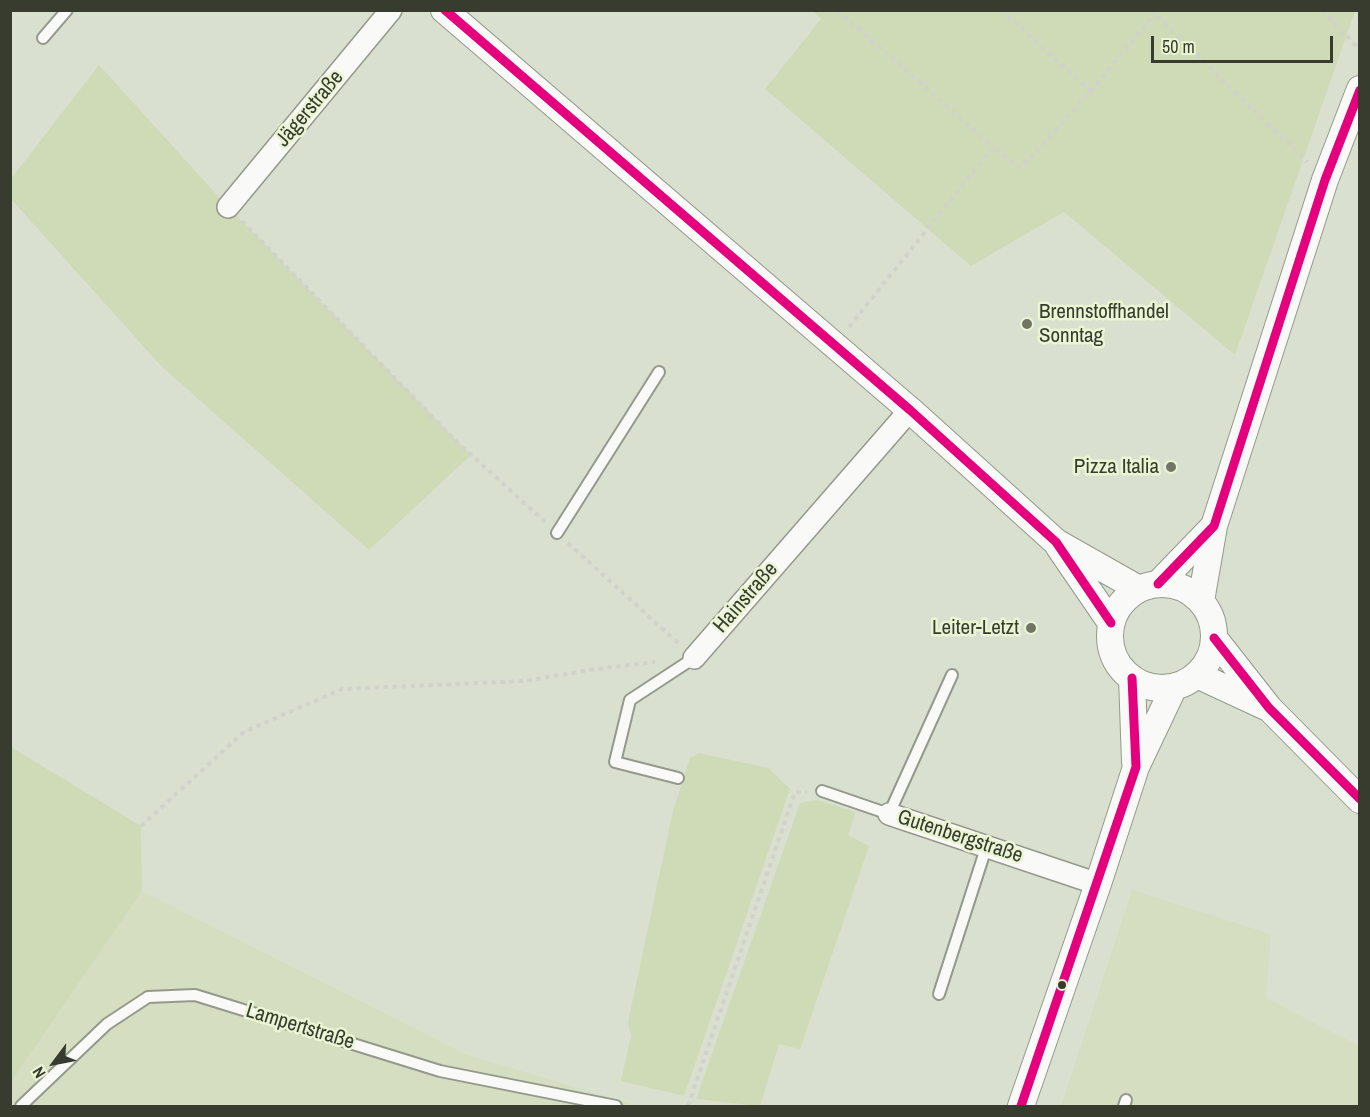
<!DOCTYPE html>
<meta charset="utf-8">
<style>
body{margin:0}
#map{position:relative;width:1370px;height:1117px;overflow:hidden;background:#dae0cf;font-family:"Archivo Narrow",sans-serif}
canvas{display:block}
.frame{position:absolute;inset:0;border:12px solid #383c2f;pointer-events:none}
.north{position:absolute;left:24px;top:1033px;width:60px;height:60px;-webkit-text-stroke:4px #eaf5d4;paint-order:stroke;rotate:238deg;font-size:16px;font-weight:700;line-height:24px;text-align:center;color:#383c2f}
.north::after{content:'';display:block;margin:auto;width:21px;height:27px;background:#383c2f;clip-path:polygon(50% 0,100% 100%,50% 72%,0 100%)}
.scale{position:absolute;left:1151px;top:36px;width:182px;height:27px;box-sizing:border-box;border:3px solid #383c2f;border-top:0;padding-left:8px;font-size:18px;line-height:21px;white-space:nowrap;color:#383c2f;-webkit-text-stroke:4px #eaf5d4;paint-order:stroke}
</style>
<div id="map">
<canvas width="1370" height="1117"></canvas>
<div class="frame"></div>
<div class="north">N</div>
<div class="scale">50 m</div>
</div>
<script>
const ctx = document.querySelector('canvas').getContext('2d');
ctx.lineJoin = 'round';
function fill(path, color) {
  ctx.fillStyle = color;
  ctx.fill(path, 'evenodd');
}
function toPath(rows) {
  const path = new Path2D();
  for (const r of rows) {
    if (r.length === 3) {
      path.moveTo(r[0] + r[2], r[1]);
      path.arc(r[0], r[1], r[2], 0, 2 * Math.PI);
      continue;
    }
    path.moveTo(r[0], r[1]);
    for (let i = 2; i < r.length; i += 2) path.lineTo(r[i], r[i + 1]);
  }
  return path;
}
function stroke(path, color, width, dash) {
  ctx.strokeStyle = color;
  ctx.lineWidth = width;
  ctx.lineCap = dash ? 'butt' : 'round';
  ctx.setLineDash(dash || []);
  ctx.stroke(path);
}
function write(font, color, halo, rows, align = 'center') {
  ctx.font = font + ' "Archivo Narrow",sans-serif';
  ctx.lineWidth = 5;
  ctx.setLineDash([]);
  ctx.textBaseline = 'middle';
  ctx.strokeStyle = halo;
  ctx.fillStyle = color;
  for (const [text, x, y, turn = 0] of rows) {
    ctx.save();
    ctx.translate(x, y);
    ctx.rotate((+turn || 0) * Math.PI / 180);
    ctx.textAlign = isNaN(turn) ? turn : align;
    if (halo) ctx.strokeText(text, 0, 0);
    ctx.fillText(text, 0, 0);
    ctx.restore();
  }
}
fill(toPath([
 [1132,890,1271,934,1266,998,1359,1046,1359,1106,1061,1106],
 [142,891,465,1054,638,1106,11,1106,11,1082]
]), '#d5dec1');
fill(toPath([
 [813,11,1355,11,1235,355,1064,212,971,266,765,89,821,19],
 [99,65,228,207,471,455,369,550,161,366,11,199,10,180],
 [11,747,141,826,142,891,11,1082],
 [699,753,768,768,790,789,684,1096,621,1081,631,1036,628,1022,673,811,690,758],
 [817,800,856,812,848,835,869,846,800,1049,779,1044,760,1106,696,1099,800,803]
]), '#cfdab6');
const service = toPath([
 [43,38,67,10],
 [557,533,659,372],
 [678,778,615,762,630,700,694,658],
 [822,791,889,814,952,675],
 [939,994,987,845],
 [21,1106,107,1024,148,997,195,995,440,1071,616,1106],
 [1124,1106,1126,1100]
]);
const minor = toPath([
 [228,207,391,10],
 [694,658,910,410],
 [889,814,1098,884]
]);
const tertiary = toPath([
 [444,10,910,410,1056,542,1139,589],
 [1059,547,1111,623],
 [1158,584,1214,526],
 [1162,636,52],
 [1201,601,1214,526,1325,180,1360,89],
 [1214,638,1269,708,1360,800],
 [1197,675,1266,707],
 [1132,678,1135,762],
 [1021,1106,1098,884,1136,767,1174,687]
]);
stroke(service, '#94998b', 14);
stroke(minor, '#94998b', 24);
stroke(tertiary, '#94998b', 28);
stroke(toPath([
 [837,10,993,147],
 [1001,10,1091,91],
 [1151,10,1307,162],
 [1322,10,1360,50],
 [242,221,453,438,545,522],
 [849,327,993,147,1021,168,1091,91,1155,14],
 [568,543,678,643],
 [141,826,244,732,342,689,525,681,589,670,655,662],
 [688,1106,795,792,807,792]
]), '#d0d2cc', 4, [4.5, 4.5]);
stroke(service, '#f9faf8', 10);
stroke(minor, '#f9faf8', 21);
stroke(tertiary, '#f9faf8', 26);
stroke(toPath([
 [445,10,910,410,1056,542,1111,623],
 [1158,584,1214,526,1325,180,1360,90],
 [1214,638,1269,708,1360,799],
 [1021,1106,1136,767,1132,678]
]), '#e5007d', 9);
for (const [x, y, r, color] of [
 [1027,324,6,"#717567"],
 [1171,467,6,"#717567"],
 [1031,628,6,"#717567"],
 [1062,985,5,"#383c2f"]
]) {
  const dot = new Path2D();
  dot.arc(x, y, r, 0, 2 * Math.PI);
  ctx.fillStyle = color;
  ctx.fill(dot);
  stroke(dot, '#eaf5d4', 2);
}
write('21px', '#383c2f', '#eaf5d4', [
 ["Jägerstraße",310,109,-50],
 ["Hainstraße",746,598,-49],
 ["Gutenbergstraße",960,837,18],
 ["Lampertstraße",300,1027,17]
]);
write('21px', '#383c2f', '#eaf5d4', [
 ["Brennstoffhandel",1039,312,"left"],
 ["Sonntag",1039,336,"left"],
 ["Pizza Italia",1159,467],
 ["Leiter-Letzt",1019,628]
], 'right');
</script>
